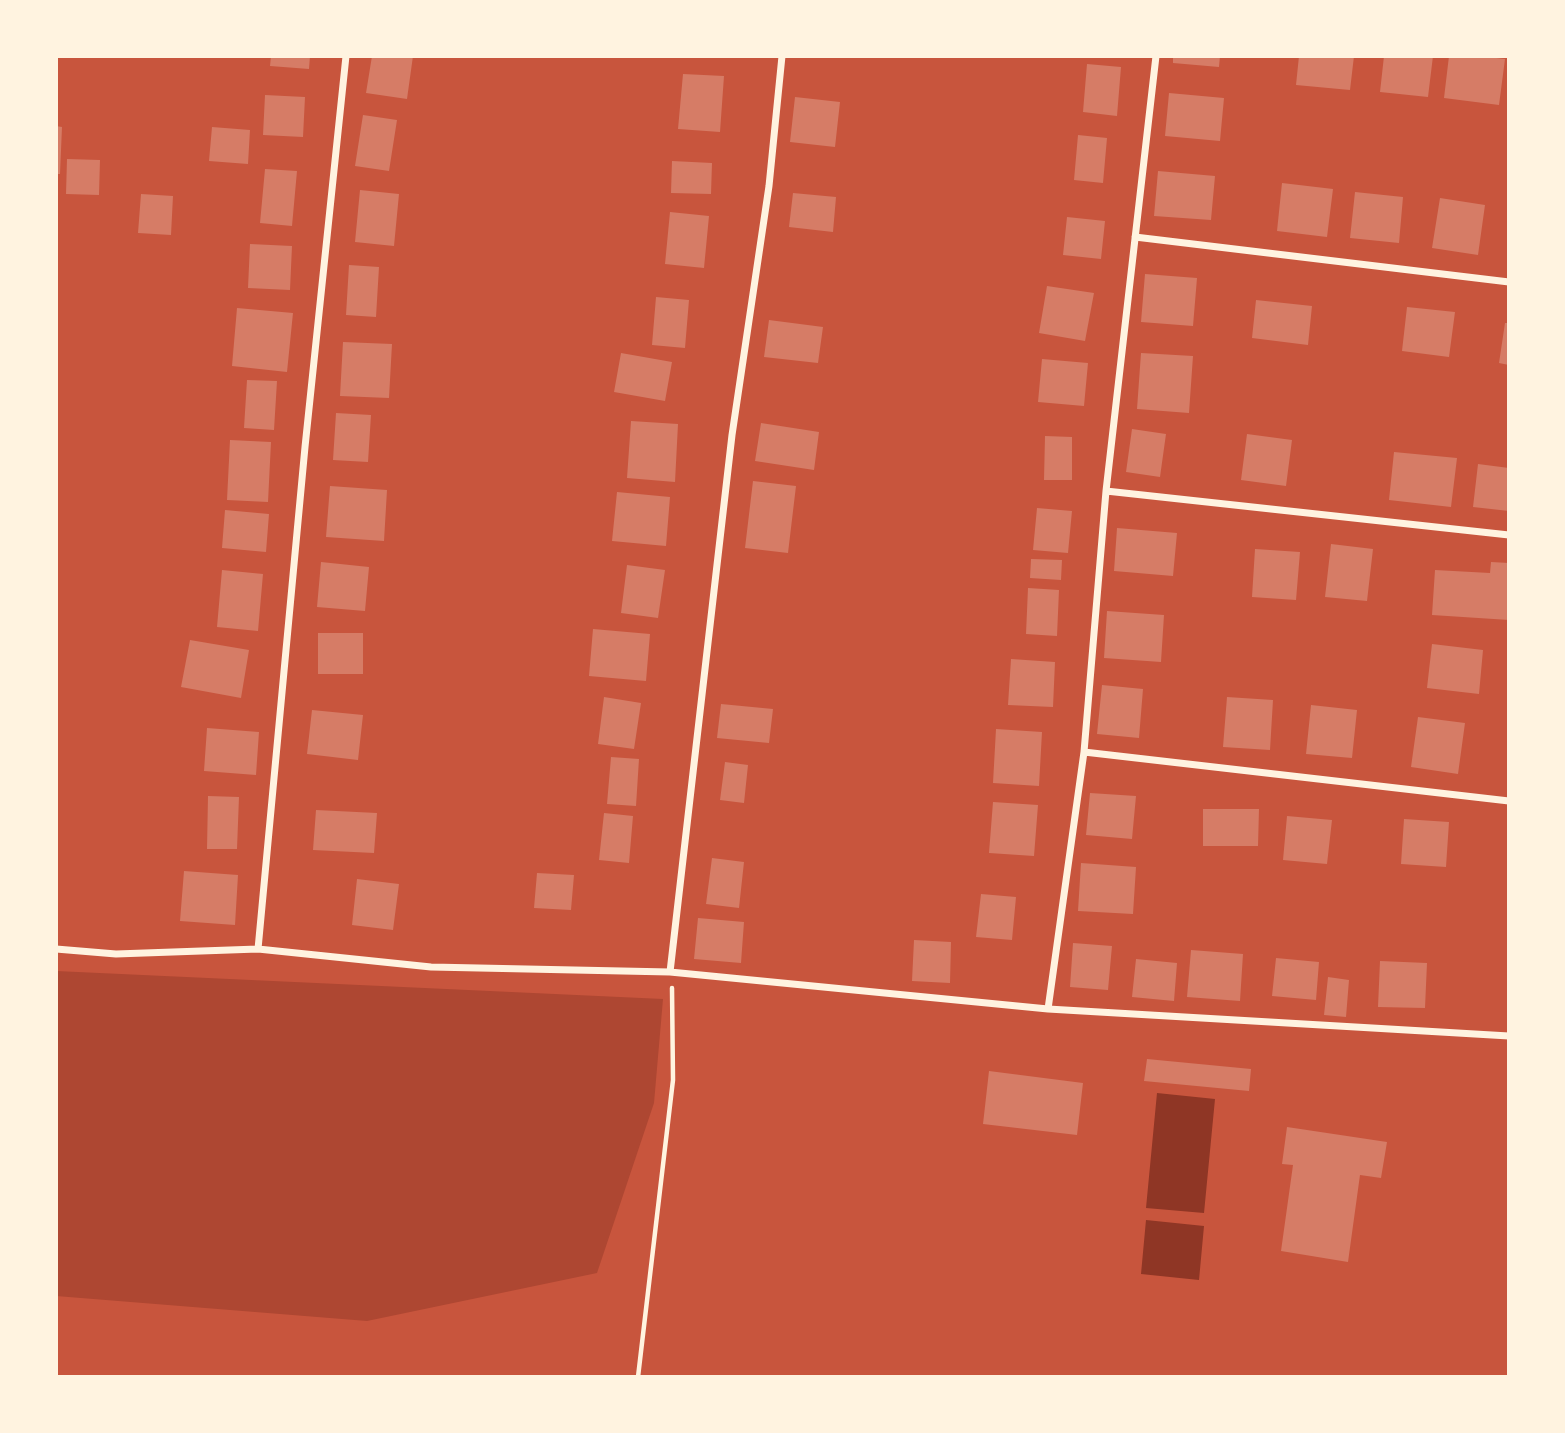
<!DOCTYPE html>
<style>
body{margin:0}
#map{position:relative;width:1565px;height:1433px;overflow:hidden;background:#c8553d;font-family:Ubuntu,sans-serif}
canvas{display:block}
.frame{position:absolute;inset:0;border:58px solid #fff3e0;pointer-events:none}
</style>
<div id="map">
<canvas width="1565" height="1433"></canvas>
<div class="frame"></div>
</div>
<script>
const ctx = document.querySelector('canvas').getContext('2d');
ctx.lineJoin = 'round';
function fill(path, color) {
  ctx.fillStyle = color;
  ctx.fill(path, 'evenodd');
}
function toPath(rows) {
  const path = new Path2D();
  for (const r of rows) {
    path.moveTo(r[0], r[1]);
    for (let i = 2; i < r.length; i += 2) path.lineTo(r[i], r[i + 1]);
  }
  return path;
}
function stroke(path, color, width, dash) {
  ctx.strokeStyle = color;
  ctx.lineWidth = width;
  ctx.lineCap = dash ? 'butt' : 'round';
  ctx.setLineDash(dash || []);
  ctx.stroke(path);
}
fill(toPath([
 [56,971,663,999,654,1103,597,1273,367,1321,56,1296]
]), '#ae4732');
fill(toPath([
 [1157,1093,1215,1099,1204,1213,1146,1208],
 [1146,1220,1204,1226,1199,1280,1141,1274]
]), '#8f3625');
fill(toPath([
 [271,56,310,56,309,69,270,66],
 [372,56,413,56,407,99,366,93],
 [1173,56,1220,56,1219,67,1173,63],
 [1299,56,1354,56,1350,90,1296,85],
 [1384,56,1433,56,1428,97,1380,92],
 [1449,56,1479,56,1505,59,1499,105,1444,98],
 [1087,64,1121,67,1117,116,1083,112],
 [683,74,724,76,720,132,678,129],
 [1169,93,1224,98,1220,141,1165,136],
 [265,95,305,97,303,137,263,135],
 [795,97,840,102,835,147,790,142],
 [363,115,397,120,389,171,355,166],
 [56,126,62,127,60,174,56,174],
 [212,127,250,130,248,164,209,161],
 [1078,135,1107,138,1103,183,1074,180],
 [67,159,100,160,99,195,66,194],
 [672,161,712,163,711,194,671,193],
 [265,169,297,171,292,226,260,223],
 [1158,171,1215,176,1211,220,1154,216],
 [1282,183,1333,189,1327,237,1277,231],
 [360,190,399,194,394,246,355,242],
 [1355,192,1403,197,1399,243,1350,238],
 [793,193,836,197,833,232,789,227],
 [141,194,173,196,171,235,138,233],
 [1440,198,1485,205,1478,255,1432,248],
 [670,212,709,216,704,268,665,264],
 [1067,217,1105,221,1101,259,1063,255],
 [250,244,292,246,290,290,248,288],
 [349,265,379,267,376,317,346,315],
 [1145,274,1197,278,1193,326,1141,322],
 [1047,286,1094,293,1085,341,1039,333],
 [656,297,689,300,685,348,652,345],
 [1256,300,1312,306,1308,345,1252,338],
 [1407,307,1455,312,1449,357,1402,351],
 [237,308,293,313,287,372,232,366],
 [769,320,823,327,818,363,764,357],
 [1505,323,1509,323,1509,365,1499,363],
 [343,342,392,344,389,398,340,396],
 [621,353,672,362,665,401,614,392],
 [1141,353,1193,356,1189,413,1137,409],
 [1042,359,1088,363,1084,406,1038,402],
 [247,380,277,381,274,430,244,428],
 [336,413,371,415,368,462,333,460],
 [631,421,678,424,675,482,627,478],
 [761,423,819,432,814,470,755,461],
 [1132,429,1166,434,1160,477,1126,472],
 [1247,434,1292,440,1286,486,1241,480],
 [1045,436,1072,437,1072,480,1044,480],
 [230,440,271,442,268,502,227,500],
 [1394,452,1457,458,1451,507,1389,500],
 [1478,464,1509,468,1509,511,1473,507],
 [753,481,796,486,788,553,745,548],
 [330,486,387,490,384,541,326,537],
 [617,492,670,497,666,546,612,541],
 [1037,508,1072,511,1068,553,1033,550],
 [225,510,269,514,266,552,222,548],
 [1117,528,1177,533,1173,576,1114,571],
 [1331,544,1373,549,1367,601,1325,597],
 [1255,549,1300,552,1296,600,1252,597],
 [1031,559,1062,560,1061,580,1030,578],
 [321,562,369,567,365,611,317,607],
 [1491,562,1509,563,1509,620,1432,615,1435,570,1490,573],
 [627,565,665,570,658,618,621,613],
 [222,570,263,574,258,631,217,627],
 [1028,588,1059,590,1057,636,1026,634],
 [1107,611,1164,615,1161,662,1104,658],
 [593,629,650,634,646,681,589,676],
 [318,633,363,633,363,674,318,674],
 [190,640,249,650,241,698,181,687],
 [1432,644,1483,650,1479,694,1427,688],
 [1011,659,1055,662,1053,707,1008,705],
 [1102,685,1143,689,1139,738,1097,734],
 [604,697,641,703,634,749,598,744],
 [1227,697,1273,700,1270,750,1223,747],
 [721,704,773,709,769,743,717,738],
 [1311,705,1357,710,1352,758,1306,754],
 [312,710,363,715,358,760,307,754],
 [1418,717,1465,723,1458,774,1411,767],
 [207,728,259,732,256,775,204,771],
 [996,729,1042,732,1039,786,993,783],
 [611,757,639,759,636,806,607,804],
 [725,762,748,765,744,803,720,800],
 [1090,793,1136,796,1132,839,1086,835],
 [208,796,239,797,237,849,207,849],
 [993,802,1038,805,1034,856,989,853],
 [1203,809,1259,809,1258,846,1203,846],
 [316,810,377,813,374,853,313,850],
 [604,813,633,816,629,863,599,860],
 [1287,816,1332,820,1327,864,1283,860],
 [1404,819,1449,822,1446,867,1401,864],
 [712,858,744,862,739,908,706,904],
 [1081,863,1136,867,1133,914,1078,911],
 [184,871,238,875,235,925,180,921],
 [537,873,574,875,571,910,534,908],
 [357,879,399,884,393,930,352,925],
 [981,894,1016,897,1012,940,976,937],
 [698,918,744,922,741,963,694,959],
 [914,940,951,942,950,983,912,981],
 [1073,943,1112,946,1108,990,1070,987],
 [1191,950,1243,954,1240,1001,1187,997],
 [1276,958,1319,962,1316,1000,1272,996],
 [1136,959,1177,963,1174,1001,1132,997],
 [1380,961,1427,963,1425,1008,1378,1007],
 [1328,977,1349,980,1346,1017,1324,1015],
 [1147,1059,1251,1069,1249,1091,1144,1081],
 [989,1071,1083,1083,1077,1135,983,1124],
 [1287,1127,1387,1142,1381,1178,1360,1175,1348,1262,1281,1251,1293,1165,1282,1164]
]), '#d67c66');
stroke(toPath([
 [638,1377,673,1080,672,988]
]), '#fff3e0', 4.5);
stroke(toPath([
 [1135,237,1509,282],
 [1106,491,1509,535],
 [1084,752,1509,801],
 [56,949,116,954,258,949,431,967,670,972,1048,1009,1509,1036],
 [258,949,305,447,346,56],
 [670,972,732,435,769,186,782,56],
 [1048,1009,1084,752,1106,491,1156,56]
]), '#fff3e0', 7);
</script>
